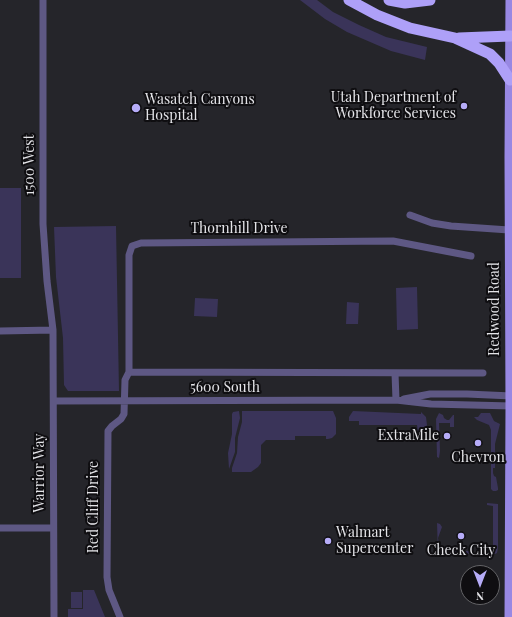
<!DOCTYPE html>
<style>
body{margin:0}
#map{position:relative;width:512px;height:617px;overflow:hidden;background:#25252a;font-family:"Playfair Display",serif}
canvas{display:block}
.north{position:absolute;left:460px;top:565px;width:40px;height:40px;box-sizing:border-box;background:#0f0e11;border:1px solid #646467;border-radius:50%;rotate:180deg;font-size:11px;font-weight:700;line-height:16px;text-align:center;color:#e4e4e8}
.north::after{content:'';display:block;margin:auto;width:14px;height:18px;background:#b6acf8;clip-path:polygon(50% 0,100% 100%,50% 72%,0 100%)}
</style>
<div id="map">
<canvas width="512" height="617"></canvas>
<div class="north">N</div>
</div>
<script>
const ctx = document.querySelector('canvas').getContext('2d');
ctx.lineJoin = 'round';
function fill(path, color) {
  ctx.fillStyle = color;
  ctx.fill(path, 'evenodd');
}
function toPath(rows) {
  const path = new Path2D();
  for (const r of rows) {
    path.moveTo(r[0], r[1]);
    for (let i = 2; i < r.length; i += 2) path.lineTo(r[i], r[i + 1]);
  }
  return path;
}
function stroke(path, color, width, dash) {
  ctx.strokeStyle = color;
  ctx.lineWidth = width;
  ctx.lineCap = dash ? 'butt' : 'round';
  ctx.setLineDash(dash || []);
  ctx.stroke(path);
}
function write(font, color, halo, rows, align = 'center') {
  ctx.font = font + ' "Playfair Display",serif';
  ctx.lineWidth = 4;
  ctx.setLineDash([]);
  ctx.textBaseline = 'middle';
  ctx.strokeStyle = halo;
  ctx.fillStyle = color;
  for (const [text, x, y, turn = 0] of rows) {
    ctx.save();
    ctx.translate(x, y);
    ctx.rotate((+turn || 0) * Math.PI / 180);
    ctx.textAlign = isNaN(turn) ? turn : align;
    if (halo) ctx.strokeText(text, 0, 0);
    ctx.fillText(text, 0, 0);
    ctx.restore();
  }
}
fill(toPath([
 [300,0,317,0,333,12,359,25,386,37,427,47,425,60,391,51,347,32,325,19],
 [0,188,21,188,21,278,0,278],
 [116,226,119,391,68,391,64,385,63,338,56,277,54,227],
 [417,287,418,329,397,330,396,288],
 [195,298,218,299,217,317,194,316],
 [347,302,359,303,358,324,346,324],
 [239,411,240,418,235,438,235,452,229,469,228,453,232,434,232,414,233,412],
 [242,411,333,411,336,418,336,434,332,438,328,439,326,439,326,436,295,436,295,440,266,440,261,445,261,463,258,467,251,472,232,472,232,468,237,453,238,437,242,422],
 [353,411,421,414,421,412,426,417,427,425,424,430,418,432,417,425,359,425,359,421,349,421,349,417],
 [439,413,443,415,444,418,447,420,449,420,453,415,454,415,454,427,450,427,450,423,439,423,440,451,439,458,437,457,436,419],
 [481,413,490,413,494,421,500,424,495,444,495,454,493,454,493,459,495,459,495,468,493,468,493,473,494,476,496,477,498,488,498,490,496,491,493,491,491,489,491,430,489,425,477,420,474,417,478,417],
 [487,503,498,504,498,548,497,553,495,554,481,554,480,553,482,550,493,550,493,506,487,505],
 [437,523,440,524,442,527,438,538,439,545,442,548,448,551,472,551,474,552,474,554,438,553],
 [83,590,94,590,105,617,68,617,68,609,83,609],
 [71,592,82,592,82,608,71,608]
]), '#3a3459');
stroke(toPath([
 [43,0,43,224,47,281,53,330,54,617],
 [410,215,432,223,451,226,509,230],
 [0,331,53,330],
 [129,372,483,373],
 [395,373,396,400],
 [404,399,430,394,467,394,512,396],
 [54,401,396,400,431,404,512,406],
 [0,528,53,528],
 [120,617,109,590,107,577,108,431,112,426,121,419,124,414,125,380,129,372,129,255,132,246,141,243,393,241,471,256]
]), '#5e5884', 7);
stroke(toPath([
 [509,617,510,406,509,157,510,0]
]), '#9888e3', 9);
stroke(toPath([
 [349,0,377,15,410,28,455,38,490,54,499,63,510,80],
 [389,0,405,3,430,0],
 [459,38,510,36]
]), '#aea0f8', 11);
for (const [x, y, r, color] of [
 [464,106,4,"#b6acf8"],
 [136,108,5,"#b6acf8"],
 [447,436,4,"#b6acf8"],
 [478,443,4,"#b6acf8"],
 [461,536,4,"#b6acf8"],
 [328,541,4,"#b6acf8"]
]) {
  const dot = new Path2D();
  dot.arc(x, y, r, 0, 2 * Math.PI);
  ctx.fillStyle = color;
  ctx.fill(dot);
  stroke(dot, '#0f0e11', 1.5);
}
write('14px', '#e4e4e8', '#0f0e11', [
 ["Utah Department of",456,98],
 ["Workforce Services",456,114],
 ["Wasatch Canyons",145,100,"left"],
 ["Hospital",145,116,"left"],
 ["ExtraMile",439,436],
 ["Chevron",478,458,"center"],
 ["Walmart",336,533,"left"],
 ["Supercenter",336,549,"left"],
 ["Check City",461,551,"center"]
], 'right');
write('14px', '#e4e4e8', '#0f0e11', [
 ["1500 West",30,165,-90],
 ["Thornhill Drive",239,229],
 ["Redwood Road",495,309,-90],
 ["5600 South",225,388],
 ["Warrior Way",40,473,-90],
 ["Red Cliff Drive",94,507,-90]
]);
</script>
